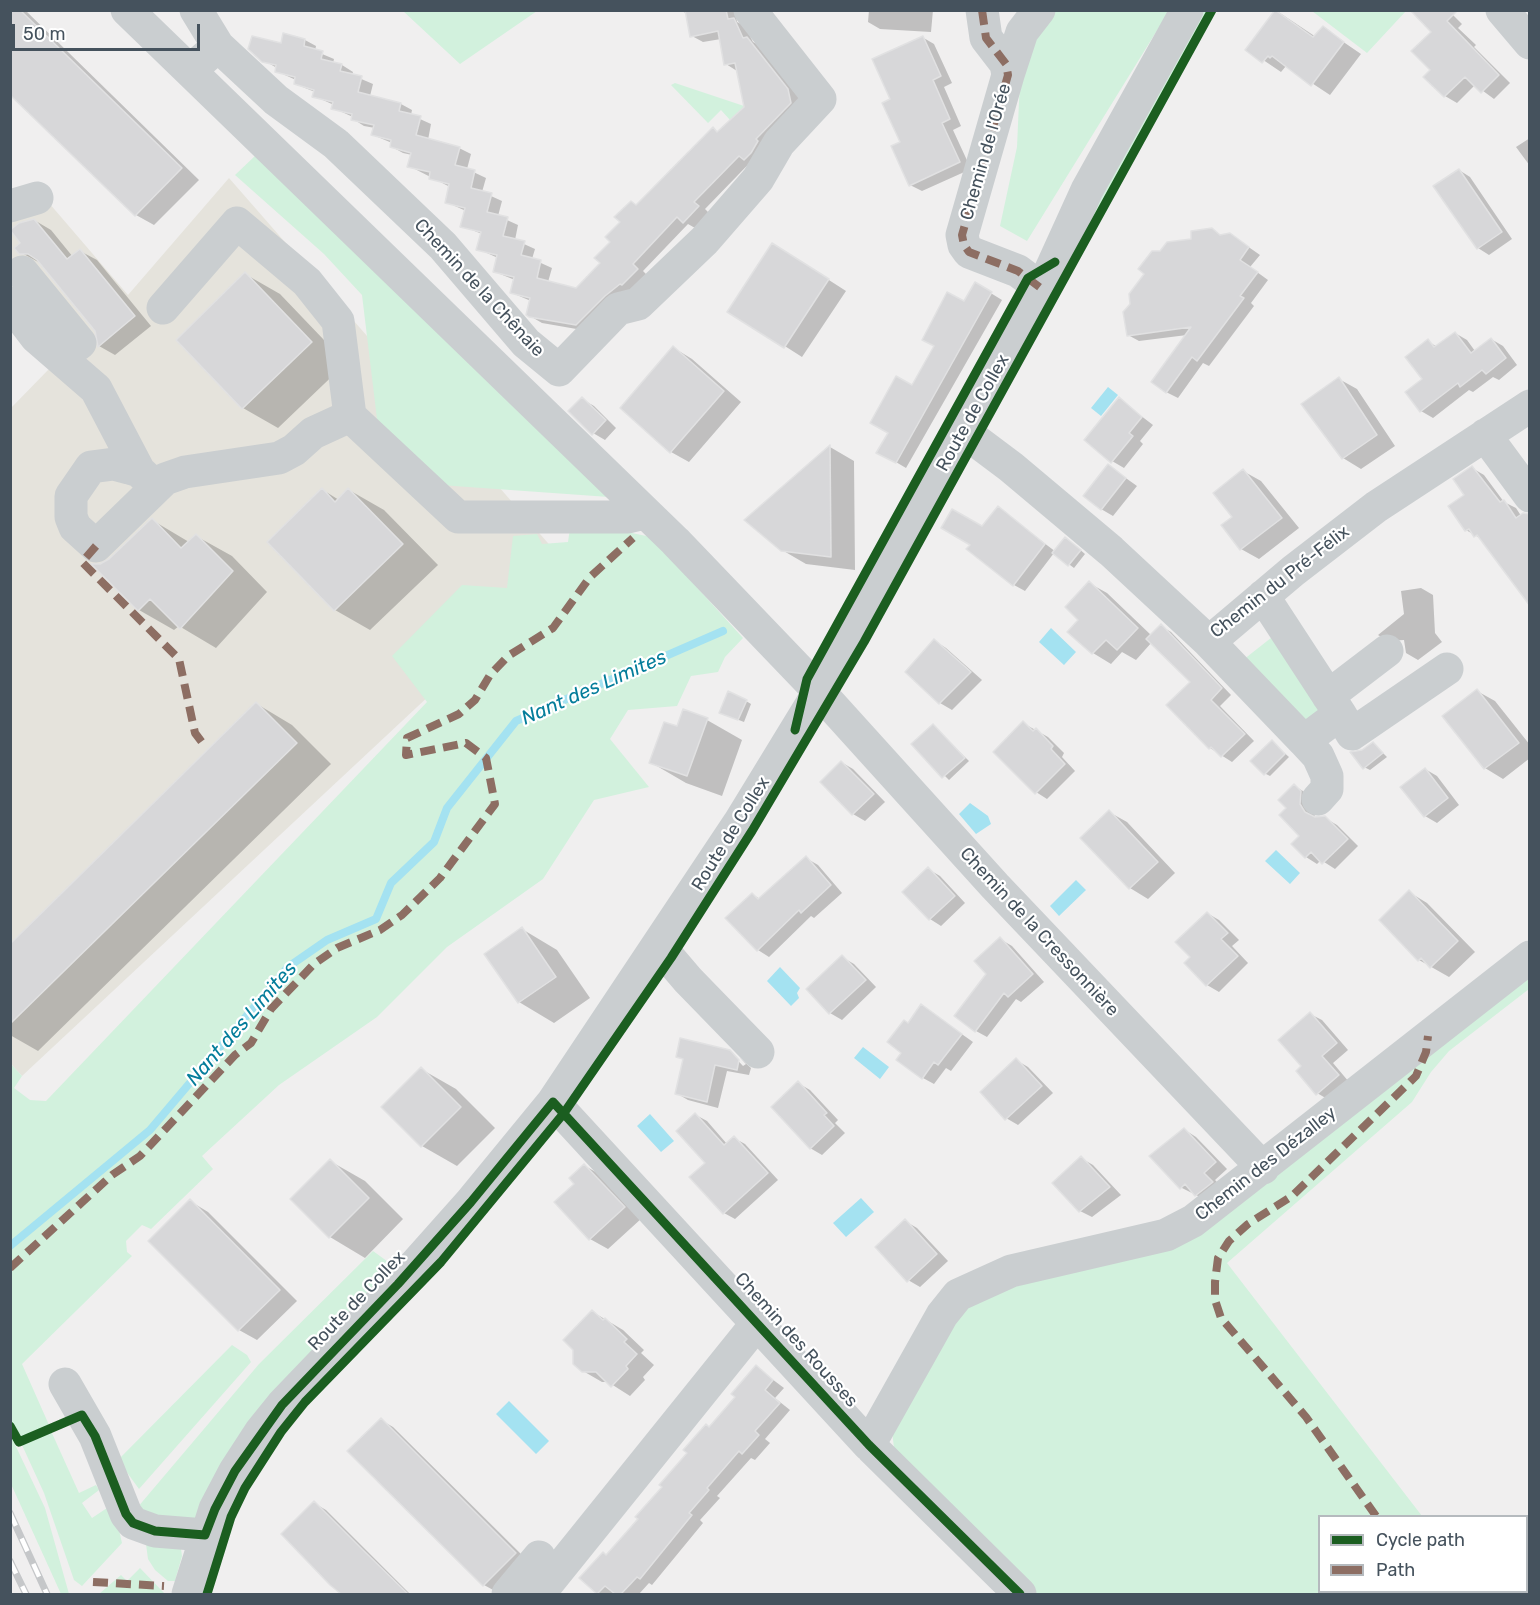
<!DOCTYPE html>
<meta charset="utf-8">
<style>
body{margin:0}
#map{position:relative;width:1540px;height:1605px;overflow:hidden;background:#f0efef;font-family:Rubik,sans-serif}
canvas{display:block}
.frame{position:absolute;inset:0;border:12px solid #45525d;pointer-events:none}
.legend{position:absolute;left:1318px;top:1515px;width:210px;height:78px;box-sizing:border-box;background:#fff;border:2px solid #b5babe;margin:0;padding:8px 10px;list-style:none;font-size:18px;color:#45525d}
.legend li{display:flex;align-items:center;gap:12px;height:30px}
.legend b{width:30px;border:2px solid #b5babe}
.scale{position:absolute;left:12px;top:24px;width:188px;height:27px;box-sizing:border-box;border:3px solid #45525d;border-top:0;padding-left:8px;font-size:18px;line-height:21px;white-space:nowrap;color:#45525d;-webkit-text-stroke:4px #fff;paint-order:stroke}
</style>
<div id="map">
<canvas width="1540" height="1605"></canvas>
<div class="frame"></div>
<ul class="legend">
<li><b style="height:8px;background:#1b5e20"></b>Cycle path</li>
<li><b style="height:8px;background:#8d6e63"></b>Path</li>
</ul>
<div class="scale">50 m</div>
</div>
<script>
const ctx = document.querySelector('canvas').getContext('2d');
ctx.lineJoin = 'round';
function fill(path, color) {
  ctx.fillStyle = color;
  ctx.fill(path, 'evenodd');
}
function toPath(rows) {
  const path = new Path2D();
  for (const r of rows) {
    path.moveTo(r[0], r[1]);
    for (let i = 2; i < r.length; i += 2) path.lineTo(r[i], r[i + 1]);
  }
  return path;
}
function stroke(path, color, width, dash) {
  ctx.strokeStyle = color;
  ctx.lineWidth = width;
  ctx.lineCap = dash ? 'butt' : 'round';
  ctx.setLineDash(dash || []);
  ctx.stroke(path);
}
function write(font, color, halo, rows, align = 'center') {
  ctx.font = font + ' Rubik,sans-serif';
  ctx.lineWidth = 4.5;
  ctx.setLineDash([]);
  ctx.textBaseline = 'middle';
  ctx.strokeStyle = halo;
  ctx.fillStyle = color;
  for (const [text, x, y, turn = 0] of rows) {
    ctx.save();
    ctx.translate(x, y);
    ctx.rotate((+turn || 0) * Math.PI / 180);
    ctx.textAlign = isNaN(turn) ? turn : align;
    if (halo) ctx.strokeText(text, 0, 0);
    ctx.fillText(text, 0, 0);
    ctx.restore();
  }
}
fill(toPath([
 [229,178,568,566,22,1076,11,1064,11,408,49,369,11,330,11,221,49,203,128,295]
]), '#e5e3dc');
fill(toPath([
 [403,11,537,11,460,64],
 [1023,11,1169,11,1027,241,1000,226,1017,147],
 [1200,11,1209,11,1066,268,1086,217],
 [1312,11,1406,11,1367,53],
 [675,83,750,108,730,120,721,110,708,123,671,85],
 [256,155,609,497,440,485,377,419,362,295,324,254,235,175],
 [570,528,613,529,651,537,743,638,725,657,718,672,691,676,677,706,628,710,610,739,649,787,594,800,543,879,447,947,377,1017,279,1085,202,1156,213,1169,151,1229,142,1225,126,1241,127,1252,132,1256,22,1364,49,1425,21,1438,18,1437,11,1421,11,1064,22,1076,14,1088,30,1100,46,1101,427,702,392,656,462,585,507,588,513,536,537,534,542,544,568,542],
 [1276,634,1325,709,1305,728,1243,660],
 [1529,969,1529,989,1449,1051,1431,1072,1412,1102,1227,1263,1422,1516,1320,1516,1320,1592,1480,1592,1482,1594,1037,1594,945,1505,894,1448,891,1423,944,1331,974,1298,1159,1246],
 [373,1251,391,1264,392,1271,196,1517,193,1520,153,1521,137,1508,259,1364],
 [232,1345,247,1355,251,1362,139,1489,118,1460],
 [51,1431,79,1493,96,1485,99,1490,82,1503,92,1518,113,1504,122,1543,82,1586,74,1580,44,1493,22,1445],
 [11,1436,45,1508,69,1594,61,1594,11,1484],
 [146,1544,181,1549,182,1556,175,1581,168,1581,155,1570,148,1559],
 [140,1568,165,1594,99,1594,121,1575,127,1581]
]), '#d2f1dd');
fill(toPath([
 [1108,387,1118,395,1101,416,1091,408],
 [1051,628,1076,652,1064,665,1039,642],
 [970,803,988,816,991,824,976,834,959,814],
 [1276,850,1300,873,1290,884,1265,861],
 [1076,880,1086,890,1059,916,1050,906],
 [780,967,800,988,797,993,799,998,791,1006,767,981],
 [863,1047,889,1067,880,1079,854,1058],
 [650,1114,674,1141,661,1152,637,1126],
 [861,1198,874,1212,846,1237,833,1223],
 [509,1401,549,1441,536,1454,496,1414]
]), '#a4e2f1');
fill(toPath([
 [10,10,25,10,199,180,154,225,136,215],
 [679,10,735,10,737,22,745,26,753,42,759,45,799,97,802,109,705,209,709,213,695,228,688,224,643,271,648,276,588,331,542,323,530,316,531,301,512,293,515,280,495,272,498,258,478,249,482,234,462,226,466,211,446,202,450,187,409,166,412,155,403,153,392,147,392,143,373,135,375,128,364,126,353,119,353,117,333,108,334,105,314,96,315,92,295,84,296,80,276,71,277,68,263,60,282,44,305,40,316,46,315,51,334,59,333,63,342,65,353,72,352,75,373,84,370,96,401,104,412,110,411,115,431,124,428,140,459,148,471,154,467,169,486,178,482,192,502,201,498,216,518,225,515,240,535,249,532,259,552,268,548,282,576,290,602,263,612,242,637,206,713,129,719,133,745,107,737,71,726,64,721,39,703,42,692,36,688,14],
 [869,10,933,10,931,32,880,29,868,22],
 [1448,10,1462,24,1458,28,1476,45,1474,47,1510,83,1494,99,1475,85,1457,103,1445,96,1432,70,1433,32],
 [1277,11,1316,37,1323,28,1361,54,1330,95,1286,66,1281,72,1247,49],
 [922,37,934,44,952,83,944,87,961,126,953,130,971,169,922,191,910,185,892,100],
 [1530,138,1530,166,1516,147],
 [1459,170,1470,177,1512,239,1489,255,1478,248],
 [34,220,51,230,73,257,80,251,97,260,151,326,115,355,99,346,96,330,40,263,20,252],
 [1212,230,1223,236,1230,234,1260,255,1250,267,1268,280,1251,303,1254,306,1209,366,1203,363,1178,398,1166,392,1187,335,1139,341,1128,335,1161,252,1193,241],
 [790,255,846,291,802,357,730,311],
 [245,274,280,294,346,363,278,428,243,408],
 [976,284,1002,300,906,468,879,452,935,346],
 [1455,333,1467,340,1475,351,1491,339,1503,346,1517,365,1499,380,1493,377,1473,392,1469,390,1433,418,1421,411,1428,341,1437,347],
 [674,348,692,359,741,402,689,462,671,452,622,408],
 [1339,379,1357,389,1395,446,1361,469,1343,458,1303,404],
 [582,399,594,406,616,428,605,440,593,433],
 [1119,399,1153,425,1140,441,1143,444,1124,468,1112,461],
 [830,447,854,461,855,570,806,564,782,550,746,520],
 [1109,466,1137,486,1113,516,1101,509],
 [1472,468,1484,475,1504,502,1516,508,1525,522,1483,540,1466,530,1466,495],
 [1243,471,1261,481,1299,528,1259,559,1241,549,1234,517],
 [323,490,339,500,349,490,384,510,438,565,370,630,335,610,269,542],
 [998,508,1056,552,1071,542,1085,554,1074,568,1054,553,1025,591,1014,585],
 [152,520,189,542,196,536,232,556,267,592,216,648,179,626,174,630,139,610],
 [1089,583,1107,593,1152,636,1161,626,1171,632,1231,695,1220,706,1254,741,1232,762,1210,748,1193,682,1152,642,1136,660,1122,652,1111,664,1093,653,1081,619],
 [1421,588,1433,595,1435,633,1442,642,1418,660,1406,653,1404,640,1388,641,1378,635,1404,614,1401,591],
 [935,641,946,648,982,680,952,710,940,703,907,672],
 [1477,691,1495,701,1530,745,1530,758,1503,779,1485,768,1444,716],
 [746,701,751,704,744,722,726,715],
 [257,704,292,725,331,764,38,1051,10,1035,10,946],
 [707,720,742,740,722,796,686,783,650,762,678,728],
 [1023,723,1048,737,1064,753,1062,757,1075,771,1047,799,1036,792],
 [933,726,969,761,949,780,913,744],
 [1272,742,1289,757,1270,776,1264,773],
 [1374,744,1387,757,1370,770,1364,767,1363,751],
 [841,762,853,769,885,802,865,821,853,814,822,782],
 [1425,769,1437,776,1459,805,1437,823,1425,816],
 [1295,786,1306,793,1316,819,1325,818,1337,825,1358,846,1335,869,1321,860,1317,864,1306,857,1301,836,1288,808],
 [1109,812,1127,822,1175,873,1148,899,1130,888,1082,838],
 [806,858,818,865,842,893,814,918,811,916,769,957,758,950,752,894,760,899],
 [928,869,940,876,965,903,941,926,930,919],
 [1409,892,1427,903,1475,952,1449,977,1419,960],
 [1207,913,1219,920,1239,940,1232,946,1248,963,1219,992,1207,985,1192,957],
 [522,929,557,950,590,998,554,1023,519,1002],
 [1000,939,1012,946,1044,982,1021,1002,1016,999,987,1037,976,1031,988,973],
 [842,957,854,964,876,987,842,1020,830,1013,808,989],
 [922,1006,973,1042,951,1071,946,1068,934,1084,923,1078,909,1024],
 [1310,1014,1322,1020,1348,1050,1333,1063,1349,1082,1329,1100,1317,1093,1303,1066],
 [730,1052,743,1066,746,1064,739,1057,751,1068,749,1075,727,1071,718,1108,688,1100,676,1093,684,1060,677,1056],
 [1016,1060,1028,1067,1053,1093,1018,1125,1006,1118],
 [421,1069,456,1089,495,1128,457,1166,422,1146],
 [798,1083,810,1090,838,1120,835,1123,845,1133,822,1155,810,1148],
 [696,1115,707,1121,727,1144,734,1138,745,1144,778,1180,735,1219,724,1213,707,1163],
 [1185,1130,1196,1137,1227,1169,1215,1180,1224,1189,1208,1201,1180,1187],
 [1081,1158,1093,1165,1121,1195,1092,1217,1080,1211],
 [330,1161,365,1181,403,1219,365,1258,330,1237,292,1199],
 [585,1166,603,1176,642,1218,608,1249,590,1239],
 [190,1201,208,1212,297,1301,257,1340,239,1330],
 [905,1221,917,1228,948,1261,920,1287,908,1280],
 [593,1312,623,1330,644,1350,641,1353,654,1365,643,1377,645,1380,630,1396,608,1382,602,1382,583,1371],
 [756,1367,784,1388,775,1398,790,1410,765,1439,770,1443,755,1460,751,1458,717,1496,720,1498,700,1520,703,1523,652,1585,649,1583,639,1594,598,1593,607,1556,737,1397],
 [381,1420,393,1427,527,1560,495,1591,484,1585],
 [314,1503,326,1510,410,1594,344,1594,283,1534]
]), '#0003');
stroke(toPath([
 [10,1246,150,1130,288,967,327,940,376,919,391,883,434,842,447,808,516,721,723,631]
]), '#a4e2f1', 8);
const building = toPath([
 [10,10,20,10,182,168,135,216,10,95,10,10],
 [685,10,726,10,728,19,734,18,743,38,747,37,788,89,791,103,756,139,758,141,751,153,744,160,739,156,694,202,699,206,683,223,677,217,633,264,638,269,622,285,620,284,605,296,576,325,529,317,526,315,530,298,510,293,514,277,493,272,497,255,476,250,481,232,460,227,465,208,445,203,449,184,429,179,430,172,407,167,411,153,390,147,391,140,371,135,374,125,351,120,352,114,331,109,333,102,312,97,314,90,294,84,295,77,275,72,276,65,262,62,248,49,252,36,281,43,283,33,305,39,304,46,323,51,321,59,342,64,340,71,362,76,358,92,401,103,399,111,421,116,416,135,460,147,455,165,475,170,471,188,492,193,487,212,508,217,503,236,525,241,521,255,541,260,537,278,576,288,600,263,594,258,610,242,605,237,620,222,614,217,631,201,636,205,713,127,717,132,744,107,735,63,724,65,718,31,690,37,685,10],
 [1275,10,1313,37,1323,26,1344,42,1311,86,1272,56,1270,58,1268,56,1262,63,1245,50,1275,10],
 [1410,10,1458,10,1447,21,1499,75,1481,93,1465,77,1444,97,1423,77,1430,70,1411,51,1431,32,1410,10],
 [923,36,941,76,933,80,950,119,942,123,960,162,909,186,891,146,900,142,882,103,890,99,872,59,923,36],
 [1459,169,1502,232,1477,249,1433,186,1459,169],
 [34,219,67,259,80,249,135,316,98,347,95,331,37,260,28,254,19,254,14,248,20,243,10,230,19,223,34,219],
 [1212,228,1220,235,1230,233,1249,247,1240,260,1258,272,1240,296,1244,298,1197,361,1192,357,1166,393,1151,382,1191,327,1127,336,1123,312,1130,304,1129,294,1144,274,1138,269,1152,251,1160,251,1167,242,1191,239,1191,231,1212,228],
 [772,243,829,279,784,348,727,312,772,243],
 [245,272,312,342,242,409,176,340,245,272],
 [975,282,992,292,896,463,876,453,888,433,870,423,896,376,912,385,934,346,922,340,947,292,964,301,975,282],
 [1455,332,1471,353,1491,338,1506,358,1486,374,1482,370,1460,387,1458,383,1420,412,1405,392,1422,379,1405,357,1428,339,1434,347,1455,332],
 [673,346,724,391,670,453,620,408,673,346],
 [1339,377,1377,435,1342,459,1301,404,1339,377],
 [582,397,606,420,592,435,568,411,582,397],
 [1119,397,1142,417,1129,433,1133,436,1111,463,1084,440,1119,397],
 [830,445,831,557,781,551,744,520,830,445],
 [1108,464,1126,478,1101,510,1083,496,1108,464],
 [1472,466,1500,502,1504,500,1516,518,1523,513,1530,514,1530,606,1477,535,1474,537,1469,529,1465,531,1448,506,1464,495,1453,479,1472,466],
 [1243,469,1282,518,1240,550,1221,525,1232,517,1213,493,1243,469],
 [322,488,335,502,348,488,403,544,334,611,267,542,322,488],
 [998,506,1045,544,1013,586,966,549,970,545,941,528,952,509,982,526,998,506],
 [152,518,181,548,196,534,233,571,180,629,150,599,138,611,91,564,100,564,109,559,152,518],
 [1065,537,1081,550,1068,566,1052,553,1065,537],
 [1089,581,1138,628,1117,650,1106,640,1092,654,1067,632,1078,620,1065,607,1089,581],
 [1161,624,1222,688,1211,700,1245,734,1221,757,1211,747,1209,749,1166,705,1190,682,1146,639,1161,624],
 [934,639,971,672,939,704,905,672,934,639],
 [1477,689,1519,743,1484,769,1442,716,1477,689],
 [728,691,747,700,738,720,719,713,728,691],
 [256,702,297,743,10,1024,10,944,256,702],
 [683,709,708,718,687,776,649,763,664,722,677,726,683,709],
 [1023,721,1033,731,1036,728,1053,746,1051,749,1065,764,1035,794,993,752,1023,721],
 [933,724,965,758,942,778,911,744,933,724],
 [1272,740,1285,754,1264,775,1250,761,1272,740],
 [1373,742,1383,753,1363,769,1350,752,1362,750,1373,742],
 [841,761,874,794,852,815,820,782,841,761],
 [1425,768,1448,798,1424,817,1400,787,1425,768],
 [1294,784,1301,791,1300,804,1305,812,1315,817,1325,816,1348,839,1322,864,1311,852,1305,858,1291,844,1299,836,1279,815,1286,808,1278,800,1294,784],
 [1109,810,1158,862,1129,889,1080,838,1109,810],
 [806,856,831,885,801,913,799,910,757,951,725,918,752,893,758,899,806,856],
 [928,867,955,896,929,920,902,892,928,867],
 [1409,890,1458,941,1430,968,1421,958,1418,961,1379,920,1409,890],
 [1207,912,1228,933,1221,939,1238,956,1206,986,1184,963,1190,957,1175,942,1207,912],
 [522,927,556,977,518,1003,484,954,522,927],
 [1000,937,1033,974,1008,997,1004,993,975,1032,954,1016,986,974,974,961,1000,937],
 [842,955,866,980,829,1014,806,989,842,955],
 [921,1004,962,1034,938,1065,934,1062,922,1079,896,1060,901,1053,887,1042,904,1020,908,1023,921,1004],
 [1310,1012,1337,1043,1322,1056,1339,1075,1316,1095,1296,1071,1301,1066,1278,1040,1310,1012],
 [680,1038,730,1050,739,1060,737,1070,715,1065,707,1102,675,1094,683,1059,676,1057,680,1038],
 [1016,1058,1042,1086,1005,1120,980,1092,1016,1058],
 [421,1067,461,1107,421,1147,381,1107,421,1067],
 [798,1081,827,1113,824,1115,834,1126,810,1149,771,1107,798,1081],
 [695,1113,724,1145,734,1136,768,1173,723,1214,689,1177,705,1163,676,1131,695,1113],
 [1184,1128,1216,1162,1204,1173,1213,1182,1195,1196,1185,1184,1180,1189,1149,1156,1184,1128],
 [1081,1156,1110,1187,1079,1212,1052,1183,1081,1156],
 [330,1159,369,1198,329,1238,290,1199,330,1159],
 [584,1164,625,1207,589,1240,554,1202,574,1184,569,1178,584,1164],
 [190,1199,280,1290,238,1331,148,1241,190,1199],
 [905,1219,937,1254,907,1282,875,1247,905,1219],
 [592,1310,603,1320,605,1318,627,1339,624,1342,637,1354,626,1366,628,1369,611,1387,596,1372,582,1372,573,1364,573,1350,563,1340,592,1310],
 [756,1365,773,1380,765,1390,780,1403,755,1431,759,1435,742,1454,739,1451,707,1488,709,1490,689,1513,692,1515,640,1579,637,1577,621,1594,615,1594,605,1586,597,1594,579,1578,603,1552,606,1555,638,1519,635,1517,662,1487,659,1485,687,1453,683,1450,706,1424,709,1427,735,1397,731,1394,756,1365],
 [381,1418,516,1553,483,1586,347,1451,381,1418],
 [314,1501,364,1551,408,1594,341,1594,330,1585,281,1534,314,1501]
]);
fill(building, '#d7d7d9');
stroke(building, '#e1e1e2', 1.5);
stroke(toPath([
 [127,10,675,541,814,686,995,886,1263,1168],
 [196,10,218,46,201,61],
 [982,10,986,38,1006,64,1008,75,962,235,964,245,969,252,1018,271,1042,289],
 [1502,10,1530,43],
 [218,46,276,100,336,144,443,246,526,343,559,370,618,309,638,304,705,240,758,179,779,143,820,99,750,10],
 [1008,75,1022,32,1039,10],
 [10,206,37,198],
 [22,272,80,343,61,357],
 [10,303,36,337,96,389,139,471],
 [163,308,237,223,307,282,338,321,350,416,458,517,628,517,645,513],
 [963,431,1011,467,1111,551,1209,642,1293,571,1376,507,1530,406],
 [1485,435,1530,496],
 [155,486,139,471,129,468,114,464,91,467,71,496,71,517,75,527,96,546,165,479,185,472,279,458,294,450,313,433,350,416],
 [1209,642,1304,741,1340,714,1263,596],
 [1328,696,1387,651],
 [1340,714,1352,734,1447,669],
 [1304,741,1318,756,1327,776,1327,789,1318,799],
 [659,946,688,980,758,1052],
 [553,1102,869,1445,1020,1594],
 [65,1384,95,1436,126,1514,133,1523,155,1531,205,1535],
 [869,1445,942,1315,958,1295,1011,1271,1166,1235,1193,1221,1530,957],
 [188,1594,215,1509,235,1471,261,1431,282,1405,398,1284,471,1202,553,1102,739,823,819,692,1042,289,1087,190,1187,10],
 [508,1594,539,1557],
 [539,1594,758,1322]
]), '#caced0', 33);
const rail = toPath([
 [10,1513,47,1594],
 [10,1561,26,1594]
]);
stroke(rail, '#c5c7c9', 7);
stroke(rail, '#fff', 4.5, [14]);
stroke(toPath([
 [982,10,986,38,1006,64,1008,75,962,235,964,245,969,252,1018,271,1042,289],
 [96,546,82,562,179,659,195,733,204,745],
 [10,1268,112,1175,140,1156,235,1055,251,1043,271,1009,314,964,337,948,380,930,402,915,440,878,495,804,486,758,466,743,406,755,407,738,459,714,475,700,490,675,508,656,553,628,590,577,633,538],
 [1376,1516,1306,1417,1221,1318,1215,1300,1215,1282,1218,1258,1229,1241,1248,1224,1292,1196,1416,1076,1426,1052,1428,1036],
 [93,1582,164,1586],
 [1430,1592,1432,1594]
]), '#8d6e63', 8, [15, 8]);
stroke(toPath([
 [795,730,807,679,1028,278,1055,262],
 [10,1426,19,1442,82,1415,95,1436,126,1514,133,1523,155,1531,205,1535,215,1509,235,1471,282,1405,398,1284,471,1202,553,1102,869,1445,1020,1594],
 [207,1594,231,1517,245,1488,281,1432,305,1402,441,1262,564,1113,671,958,752,831,864,642,1212,10]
]), '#1b5e20', 9);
write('18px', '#45525d', '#fff', [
 ["Chemin de l'Orée",986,152,-74],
 ["Chemin de la Chênaie",479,288,47],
 ["Route de Collex",973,413,-61],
 ["Chemin du Pré-Félix",1280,582,-38],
 ["Route de Collex",731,834,-58],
 ["Chemin de la Cressonnière",1039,932,47],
 ["Chemin des Dézalley",1266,1164,-38],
 ["Route de Collex",357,1301,-46],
 ["Chemin des Rousses",796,1340,48]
]);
write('italic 20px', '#047d9b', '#fff', [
 ["Nant des Limites",594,688,-24],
 ["Nant des Limites",242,1024,-49]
]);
</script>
